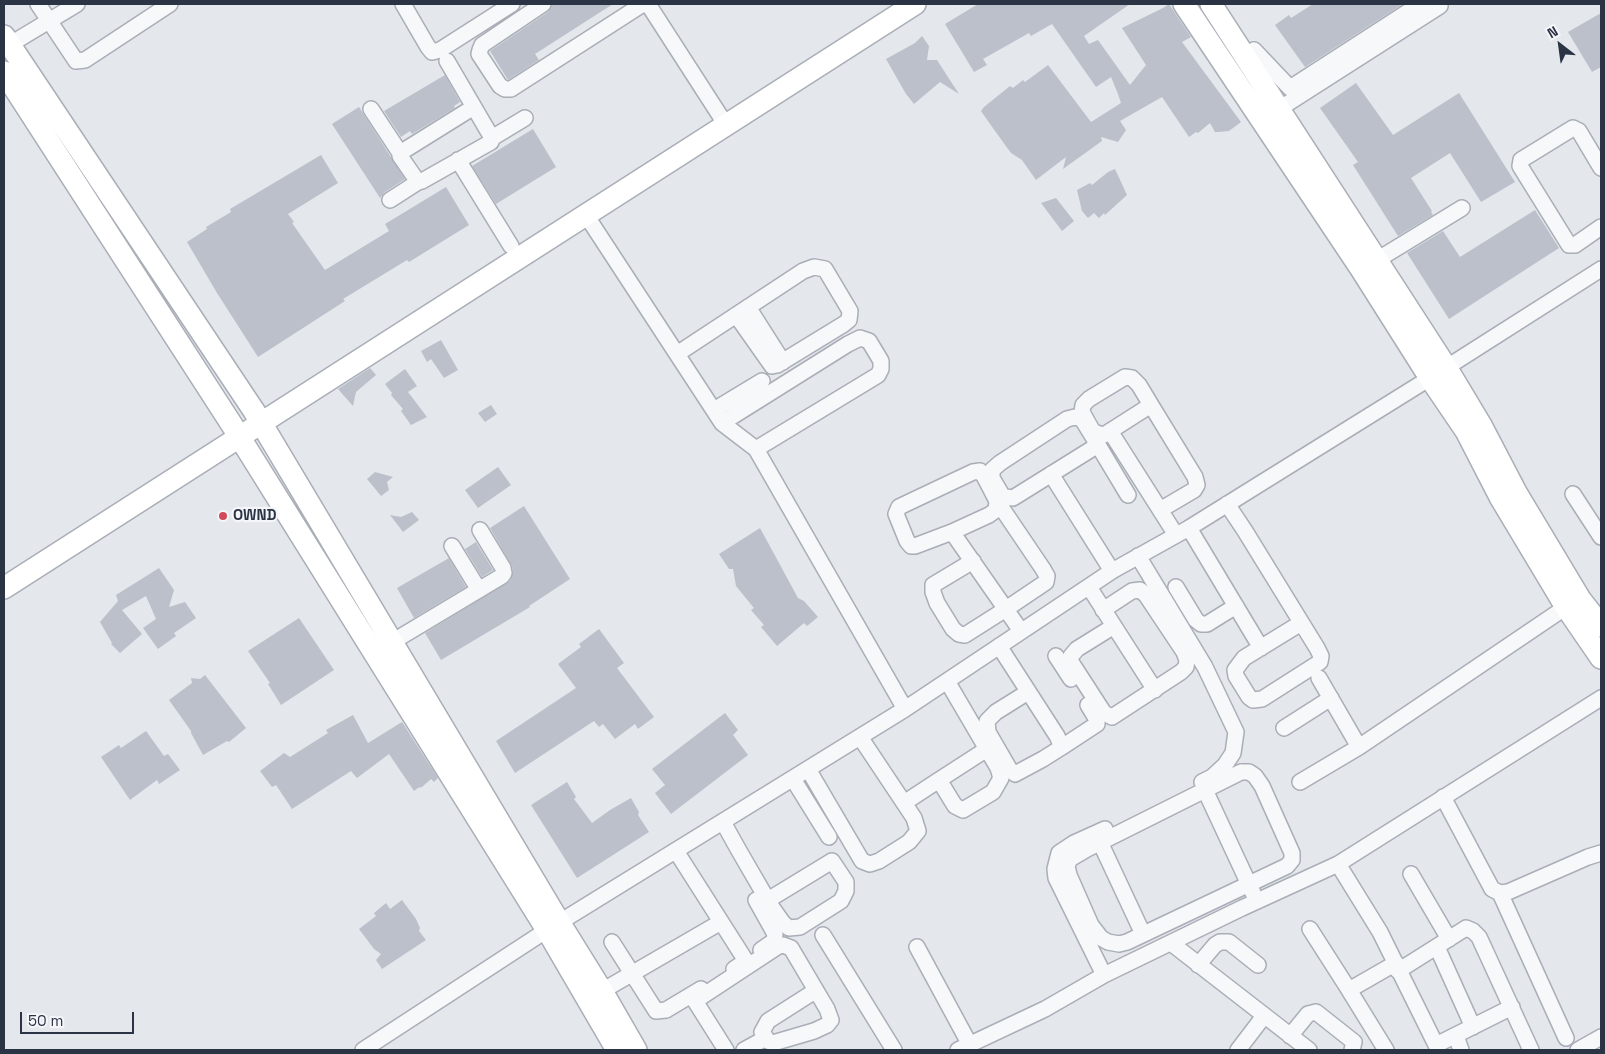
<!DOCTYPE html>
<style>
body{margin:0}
#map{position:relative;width:1605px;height:1054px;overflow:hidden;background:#e4e7ec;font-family:"Space Grotesk",sans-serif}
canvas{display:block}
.frame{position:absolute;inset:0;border:5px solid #2b3445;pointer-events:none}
.north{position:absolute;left:1535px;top:20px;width:50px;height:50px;-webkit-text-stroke:4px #f4f6f9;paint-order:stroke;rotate:330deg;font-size:14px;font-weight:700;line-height:20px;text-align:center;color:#2b3445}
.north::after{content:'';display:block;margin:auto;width:18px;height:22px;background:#2b3445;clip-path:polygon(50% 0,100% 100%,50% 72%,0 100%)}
.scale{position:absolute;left:20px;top:1012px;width:114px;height:22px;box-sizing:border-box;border:2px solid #2b3445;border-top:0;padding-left:6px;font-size:15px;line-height:18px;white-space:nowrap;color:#2b3445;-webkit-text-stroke:4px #f4f6f9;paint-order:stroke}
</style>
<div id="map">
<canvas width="1605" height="1054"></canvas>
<div class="frame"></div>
<div class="north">N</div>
<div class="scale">50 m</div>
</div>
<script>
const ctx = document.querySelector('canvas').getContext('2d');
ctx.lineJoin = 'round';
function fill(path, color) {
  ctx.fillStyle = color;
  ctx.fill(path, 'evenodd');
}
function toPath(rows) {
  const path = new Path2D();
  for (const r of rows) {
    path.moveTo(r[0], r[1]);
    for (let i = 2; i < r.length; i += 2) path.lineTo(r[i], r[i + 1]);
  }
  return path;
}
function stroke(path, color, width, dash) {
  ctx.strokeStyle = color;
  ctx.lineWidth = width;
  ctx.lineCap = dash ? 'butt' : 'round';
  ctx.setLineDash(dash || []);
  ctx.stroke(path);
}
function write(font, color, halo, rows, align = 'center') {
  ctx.font = font + ' "Space Grotesk",sans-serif';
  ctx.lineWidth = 4.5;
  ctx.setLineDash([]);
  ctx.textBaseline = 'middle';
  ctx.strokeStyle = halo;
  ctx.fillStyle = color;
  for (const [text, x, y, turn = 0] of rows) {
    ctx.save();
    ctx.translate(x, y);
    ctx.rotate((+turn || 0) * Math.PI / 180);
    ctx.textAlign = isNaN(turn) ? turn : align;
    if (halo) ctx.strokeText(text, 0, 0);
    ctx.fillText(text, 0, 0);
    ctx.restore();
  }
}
fill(toPath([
 [552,4,613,4,535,54,539,60,508,80,490,51,548,12],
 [978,4,1130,4,1084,36,1089,44,1098,40,1130,85,1146,65,1122,28,1163,8,1169,4,1191,37,1182,42,1241,122,1229,131,1219,132,1215,132,1210,123,1198,133,1196,132,1189,137,1162,97,1120,121,1126,130,1118,142,1101,137,1102,141,1063,169,1066,157,1036,180,1022,160,1011,153,995,131,981,111,984,107,1010,86,1013,88,1023,80,1025,82,1048,65,1091,122,1121,103,1118,94,1111,77,1096,87,1052,24,1031,36,1029,33,983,59,987,65,974,72,945,24],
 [1313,4,1403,4,1305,67,1275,25,1289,15,1291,18],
 [1601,13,1601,67,1592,72,1568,32],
 [922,36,929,46,927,60,937,60,959,94,940,82,914,104,906,94,886,59,915,43],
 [445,75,460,102,454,106,455,108,412,134,410,131,401,137,384,111],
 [1356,83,1393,135,1459,93,1515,182,1481,202,1450,153,1411,178,1432,211,1431,212,1433,215,1398,236,1353,165,1358,162,1320,108],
 [359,107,405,179,385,192,380,198,332,124],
 [533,129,556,167,496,204,472,166],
 [321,155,338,183,288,214,294,222,292,223,325,270,389,231,385,224,446,187,469,225,409,262,407,260,343,299,345,301,258,357,217,293,187,242,207,229,206,227,231,212,230,209],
 [1115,169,1127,195,1105,215,1104,213,1099,218,1094,213,1088,218,1082,211,1077,190,1090,183,1092,185,1108,172],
 [1056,198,1074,221,1062,231,1041,203],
 [1535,210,1559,248,1449,319,1407,253,1443,231,1460,257],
 [441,340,458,370,444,378,431,359,427,362,421,351],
 [370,368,376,375,356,392,353,406,338,389],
 [405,369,417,386,408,392,427,417,411,425,401,411,403,409,391,395,392,393,385,384],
 [491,405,497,414,485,422,478,413],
 [498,467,511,485,478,508,465,490],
 [375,472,393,477,387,482,389,490,381,496,367,479],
 [524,506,570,579,529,606,530,607,441,660,425,633,510,581,513,572,512,566,490,528],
 [412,512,419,520,403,532,390,515,401,517],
 [760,528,798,598,804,601,818,617,807,626,804,623,777,646,761,627,764,625,751,610,754,608,736,586,733,569,729,569,719,554],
 [476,542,493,570,482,577,465,549],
 [449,558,466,587,414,618,397,588],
 [159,568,174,590,169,607,185,602,196,618,174,633,176,636,158,649,143,628,156,619,146,596,122,610,142,634,120,653,111,644,112,643,100,622,118,601,116,595],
 [299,618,334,670,281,705,268,684,270,683,248,651],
 [599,629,624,663,617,668,654,717,638,729,635,724,615,739,603,724,599,727,594,721,515,773,496,741,576,688,558,664,581,647,579,644],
 [205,675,246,728,229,742,227,741,203,755,191,733,191,731,169,700,192,683,191,678,200,679],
 [725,713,738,730,733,735,748,755,671,814,655,793,665,785,652,769],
 [353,715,368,743,402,722,438,778,434,782,431,779,422,787,418,788,414,791,389,754,357,778,351,771,292,809,276,785,272,787,260,771,284,753,290,757,328,733,326,730],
 [146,731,164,756,168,754,180,770,159,784,157,780,130,800,101,757,119,745,121,748],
 [567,782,576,797,574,799,592,823,610,810,631,798,639,812,638,815,649,832,577,878,531,805],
 [402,900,416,919,420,928,419,931,426,940,382,969,376,960,381,954,374,949,359,929,376,916,374,913,386,903,390,909]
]), '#bbc0ca');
const street = toPath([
 [38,4,76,61,85,60,170,4],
 [403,4,428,47,432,52,440,50,512,4],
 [543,4,482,45,480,50,479,54,500,86,505,89,511,89,643,4],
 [648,4,726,125],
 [4,48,77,4],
 [1244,56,1254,50,1290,88,1420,4],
 [447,61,492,138],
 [371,109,400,153],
 [475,109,469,110,400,153,400,156,418,182,422,181,491,142,492,138,525,118],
 [1279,109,1440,6,1438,4],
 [458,160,511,246],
 [1601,168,1579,131,1573,128,1521,160,1520,166,1569,245,1575,245,1601,227],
 [390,200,418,182],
 [586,215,722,423,756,449,905,709],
 [1377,260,1462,208],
 [748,307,783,362],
 [677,354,803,271,814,267,825,269,850,311,849,320,844,324,777,365,772,366,736,315],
 [1151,405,1104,435,1096,433,1092,430,1082,412,1083,405,1089,399,1125,377,1132,378,1139,385,1151,405,1195,477,1197,485,1194,490,1160,510],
 [714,410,762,381],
 [722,423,848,344,860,338,869,341,881,361,881,369,878,375,756,449],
 [1110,431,1176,535],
 [1098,445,1013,498,1005,497,1002,495,992,478,992,470,1000,463,1067,419,1075,417,1082,419,1098,445,1128,495],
 [980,471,984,476,997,501,996,510,989,515,952,532,915,546,911,546,907,541,896,514,899,507,973,472,980,471],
 [1051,474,1112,571],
 [1573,494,1601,537],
 [1227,504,1245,531,1317,648,1321,656,1320,662,1262,699,1253,700,1249,697,1236,676,1235,670,1244,658,1301,623],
 [1189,528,1261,648],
 [952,532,1021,631],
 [452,546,479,590],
 [1138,556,1205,667,1236,732,1233,753,1225,765,1212,777,1202,782],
 [973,561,933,585,933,592,937,603,953,629,959,634,965,635,1006,609,1046,582,1047,576,1043,569,997,501],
 [1089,587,1155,690],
 [1176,587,1196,620,1201,624,1207,624,1236,606],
 [1103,610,1132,591,1140,590,1146,595,1184,652,1187,660,1186,667,1181,672,1112,717,1104,713,1071,662,1071,656,1077,649,1114,626],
 [392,642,502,576,504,573,503,568,480,530],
 [999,646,1057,736,1062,747,1043,759,1015,774,1010,770,988,732,987,721,996,712,1028,692],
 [1056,656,1071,679],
 [1319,678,1359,747],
 [1284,728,1331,698],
 [1062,747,1097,724,1097,720,1088,705],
 [808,769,862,861,870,864,879,861,909,842,918,831,914,818,860,737],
 [1241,772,1249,772,1255,776,1262,786,1292,853,1292,860,1287,866,1127,942,1119,944,1108,942,1101,938,1091,925,1069,875,1067,866,1070,859,1087,849,1241,772],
 [793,779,829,837],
 [939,780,987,749],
 [1300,782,1359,747,1566,607],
 [1205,790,1253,893],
 [1443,797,1492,889,1500,893,1508,892,1588,857,1601,853],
 [904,803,939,780,955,806,963,810,993,792,1001,778,998,768,947,681],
 [723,822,738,849,771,906,783,923,789,928,800,927,841,901,846,891,846,882,832,861,768,900],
 [1100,842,1143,934],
 [676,851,746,961,734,969],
 [1338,864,1380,932,1436,1045,1512,1007],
 [1411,874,1449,939],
 [1500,893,1566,1038],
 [756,900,775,934,774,941,761,950],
 [1310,929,1349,990,1396,963],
 [823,935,894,1050],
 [612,942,656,1011,666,1010,701,989],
 [1171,943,1309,1050],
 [917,947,970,1045],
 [1437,947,1473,1027],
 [1198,965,1215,945,1220,942,1229,942,1258,965],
 [1398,971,1466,928,1473,931,1479,937,1531,1050],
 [1104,975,1056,878,1055,869,1059,853,1074,843,1105,829],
 [1349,990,1386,1050],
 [602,991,721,922],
 [1290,1036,1308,1014,1316,1012,1354,1042,1352,1050],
 [1456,1036,1461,1050],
 [363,1050,547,930,905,709,1112,571,1189,528,1430,378,1601,269],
 [726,1050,695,1001,777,947,783,945,791,948,827,1009,831,1020,827,1025,814,1031,773,1043,768,1041,762,1032,768,1021,815,991],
 [744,1050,766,1038],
 [958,1050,1045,1009,1104,975,1242,908,1338,864,1601,698],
 [1238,1050,1264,1016],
 [1578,1050,1601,1037]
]);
const secondary = toPath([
 [1184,4,1361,269,1430,378,1466,431,1500,497,1566,607,1601,658],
 [1211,4,1446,367,1482,427,1517,494,1580,599,1601,626],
 [4,36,254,411,559,922,602,991,636,1050],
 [4,72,232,425,547,930,617,1050],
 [4,588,915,4]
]);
stroke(street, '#a9aeb7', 18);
stroke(secondary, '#a9aeb7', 24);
stroke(street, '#f7f8fa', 15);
stroke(secondary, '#fff', 21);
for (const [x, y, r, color] of [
 [223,516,5,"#d1495b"]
]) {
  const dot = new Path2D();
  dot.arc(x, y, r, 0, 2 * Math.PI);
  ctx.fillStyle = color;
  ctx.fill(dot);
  stroke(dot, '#f4f6f9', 2);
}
write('bold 15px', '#2b3445', '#f4f6f9', [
 ["OWND",233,516]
], 'left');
</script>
